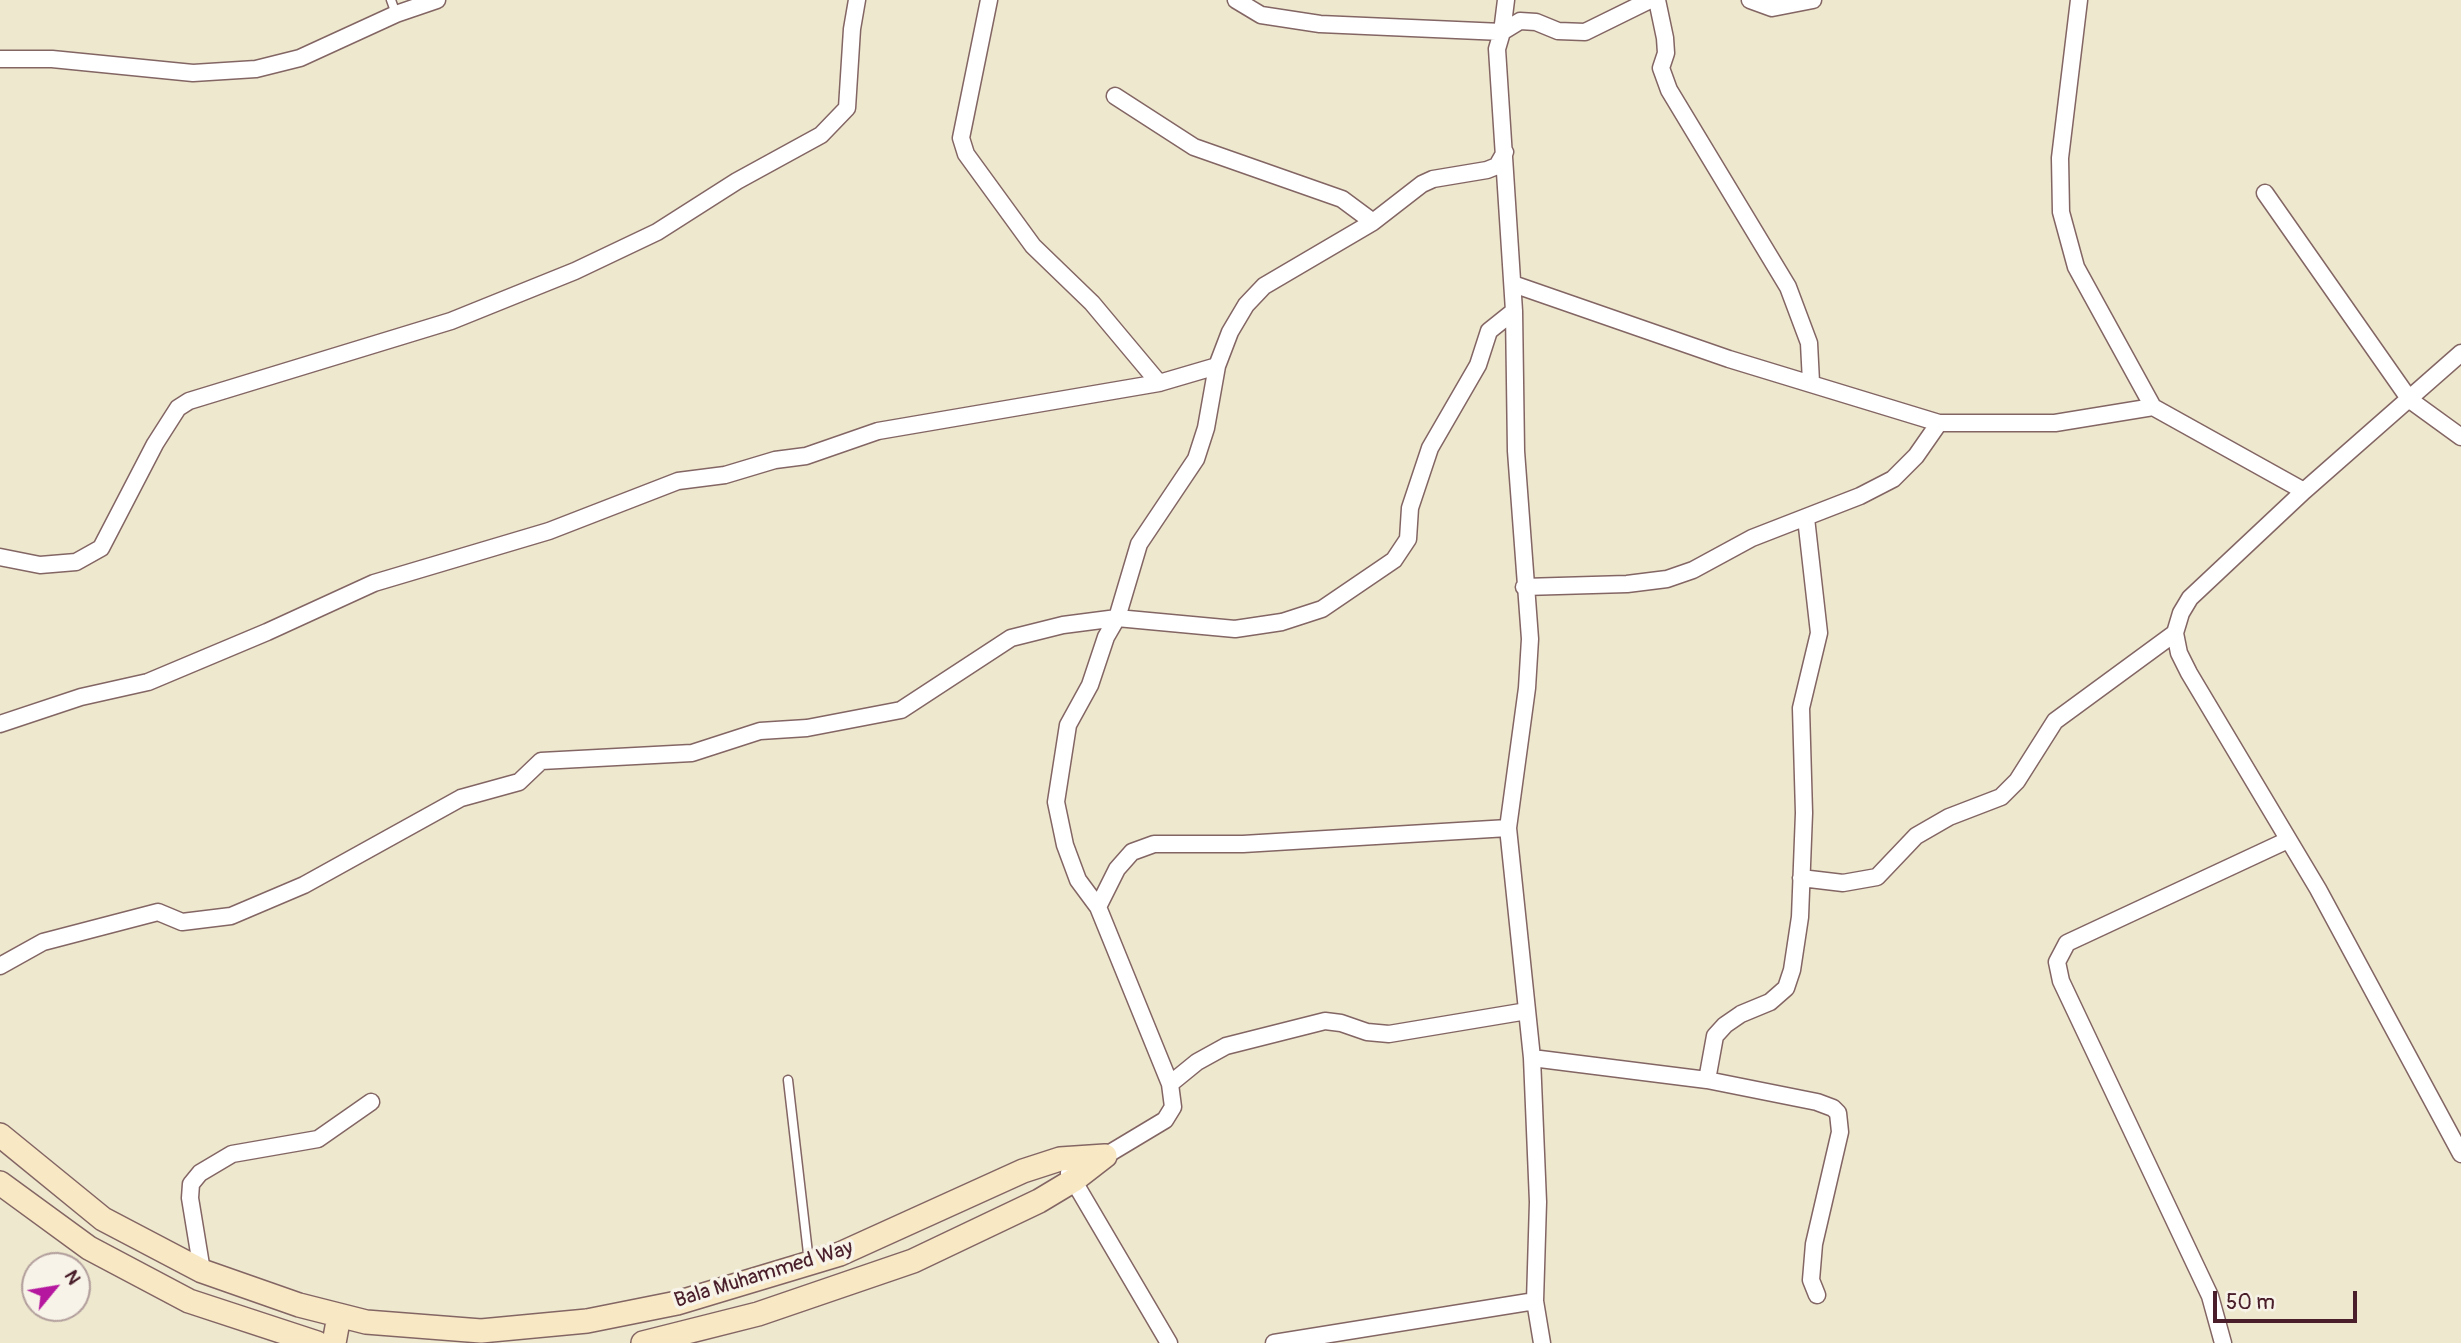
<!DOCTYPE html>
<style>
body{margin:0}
#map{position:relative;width:2461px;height:1343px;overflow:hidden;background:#ede8ce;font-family:Pangolin,sans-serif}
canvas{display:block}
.north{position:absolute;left:21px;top:1252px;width:70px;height:70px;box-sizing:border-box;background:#f7f3e8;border:2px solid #b29e9c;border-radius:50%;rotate:60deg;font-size:19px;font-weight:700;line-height:28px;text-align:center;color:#4a1f2b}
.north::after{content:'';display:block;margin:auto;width:24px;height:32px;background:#b5179e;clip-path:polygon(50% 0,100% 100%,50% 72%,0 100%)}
.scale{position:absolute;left:2213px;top:1291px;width:144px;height:32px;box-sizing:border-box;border:4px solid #4a1f2b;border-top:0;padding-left:9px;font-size:21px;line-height:24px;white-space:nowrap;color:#4a1f2b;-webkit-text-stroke:5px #f7f3e8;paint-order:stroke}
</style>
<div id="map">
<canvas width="2461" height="1343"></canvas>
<div class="north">N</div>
<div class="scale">50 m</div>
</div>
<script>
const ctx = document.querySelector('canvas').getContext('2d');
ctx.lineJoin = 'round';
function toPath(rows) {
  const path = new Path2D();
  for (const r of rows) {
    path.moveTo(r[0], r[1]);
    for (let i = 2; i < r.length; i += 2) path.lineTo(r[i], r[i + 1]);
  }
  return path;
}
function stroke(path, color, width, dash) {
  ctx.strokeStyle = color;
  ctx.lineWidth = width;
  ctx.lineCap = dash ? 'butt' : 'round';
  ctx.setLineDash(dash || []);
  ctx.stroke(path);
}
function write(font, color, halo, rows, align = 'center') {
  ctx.font = font + ' Pangolin,sans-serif';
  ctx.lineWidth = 7;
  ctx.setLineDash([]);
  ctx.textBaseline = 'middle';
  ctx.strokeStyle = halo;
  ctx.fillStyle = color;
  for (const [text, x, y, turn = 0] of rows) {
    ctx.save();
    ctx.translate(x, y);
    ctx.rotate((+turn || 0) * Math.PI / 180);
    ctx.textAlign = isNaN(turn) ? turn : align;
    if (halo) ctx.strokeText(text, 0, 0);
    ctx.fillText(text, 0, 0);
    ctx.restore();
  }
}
const lane = toPath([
 [391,0,396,14],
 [788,1080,809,1262]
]);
const street = toPath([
 [989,0,961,138,966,154,1033,246,1092,303,1159,383],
 [1236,0,1261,15,1320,24,1502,32,1506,0],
 [1657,0,1665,38,1666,53,1661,68,1669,90,1788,287,1809,343,1811,382],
 [1750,0,1772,8,1813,0],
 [2079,0,2060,158,2061,212,2076,267,2153,407,2304,491],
 [0,59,52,59,193,73,256,69,300,58,396,14,437,0],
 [1115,96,1194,147,1342,199,1373,222],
 [2265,193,2410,400,2461,437],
 [1513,284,1729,359,1939,423,2055,423,2153,407],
 [2461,353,2304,491,2190,598,2181,613,2175,633,2179,653,2189,673,2318,889,2461,1154],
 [0,557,40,565,76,562,101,548,155,444,178,408,189,401,451,321,575,271,657,232,737,181,821,135,847,108,852,29,857,0],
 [1524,587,1627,584,1667,579,1693,570,1752,538,1860,496,1893,479,1916,456,1939,423],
 [0,724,81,697,148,682,267,632,374,583,549,531,678,481,725,475,775,460,806,456,878,431,1159,383,1217,366],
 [1801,878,1843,883,1877,877,1916,836,1949,817,2001,797,2017,781,2055,721,2175,633],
 [1098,907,1117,869,1132,852,1154,844,1243,844,1508,828],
 [0,966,43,942,158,912,182,922,231,916,304,885,461,798,519,782,541,761,692,753,760,731,807,728,901,710,1011,638,1063,625,1117,618,1235,629,1282,622,1322,609,1394,560,1408,539,1410,508,1430,448,1478,365,1489,331,1514,311],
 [1532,1058,1707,1080,1817,1102,1833,1108,1838,1113,1840,1132,1814,1244,1811,1280,1817,1295],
 [1707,1080,1715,1036,1725,1025,1741,1014,1770,1002,1786,988,1792,970,1800,917,1804,813,1801,708,1819,633,1806,518],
 [1170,1084,1197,1062,1226,1046,1325,1021,1341,1023,1367,1032,1389,1034,1527,1011],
 [1105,1156,1165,1120,1173,1107,1170,1084,1098,907,1078,880,1065,845,1056,802,1068,725,1090,685,1106,637,1117,618,1139,544,1196,459,1206,428,1217,366,1230,332,1246,305,1264,286,1373,222,1422,184,1433,179,1487,170,1497,166,1505,152],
 [1069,1173,1169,1343],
 [202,1271,190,1198,191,1184,200,1173,232,1154,318,1139,371,1102],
 [1274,1343,1535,1301],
 [1542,1343,1535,1301,1538,1202,1532,1058,1508,828,1527,688,1530,639,1516,451,1514,311,1497,49,1502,32,1520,21,1536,22,1558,31,1585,32,1650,0],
 [2223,1343,2210,1296,2061,981,2057,962,2067,943,2288,840]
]);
const secondary = toPath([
 [0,1135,103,1219,202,1271,299,1305,366,1322,481,1331,587,1321,677,1303,840,1254,1023,1171,1060,1159,1105,1156],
 [0,1183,89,1248,189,1301,317,1343],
 [334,1343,339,1316],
 [643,1343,758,1314,913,1261,1039,1201,1074,1180,1105,1156]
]);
stroke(lane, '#836564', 11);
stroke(street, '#836564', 19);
stroke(secondary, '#836564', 26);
stroke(lane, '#fff', 8);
stroke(street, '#fff', 16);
stroke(secondary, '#f8e8c3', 23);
write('21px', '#4a1f2b', '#f7f3e8', [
 ["Bala Muhammed Way",764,1275,-17]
]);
</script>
